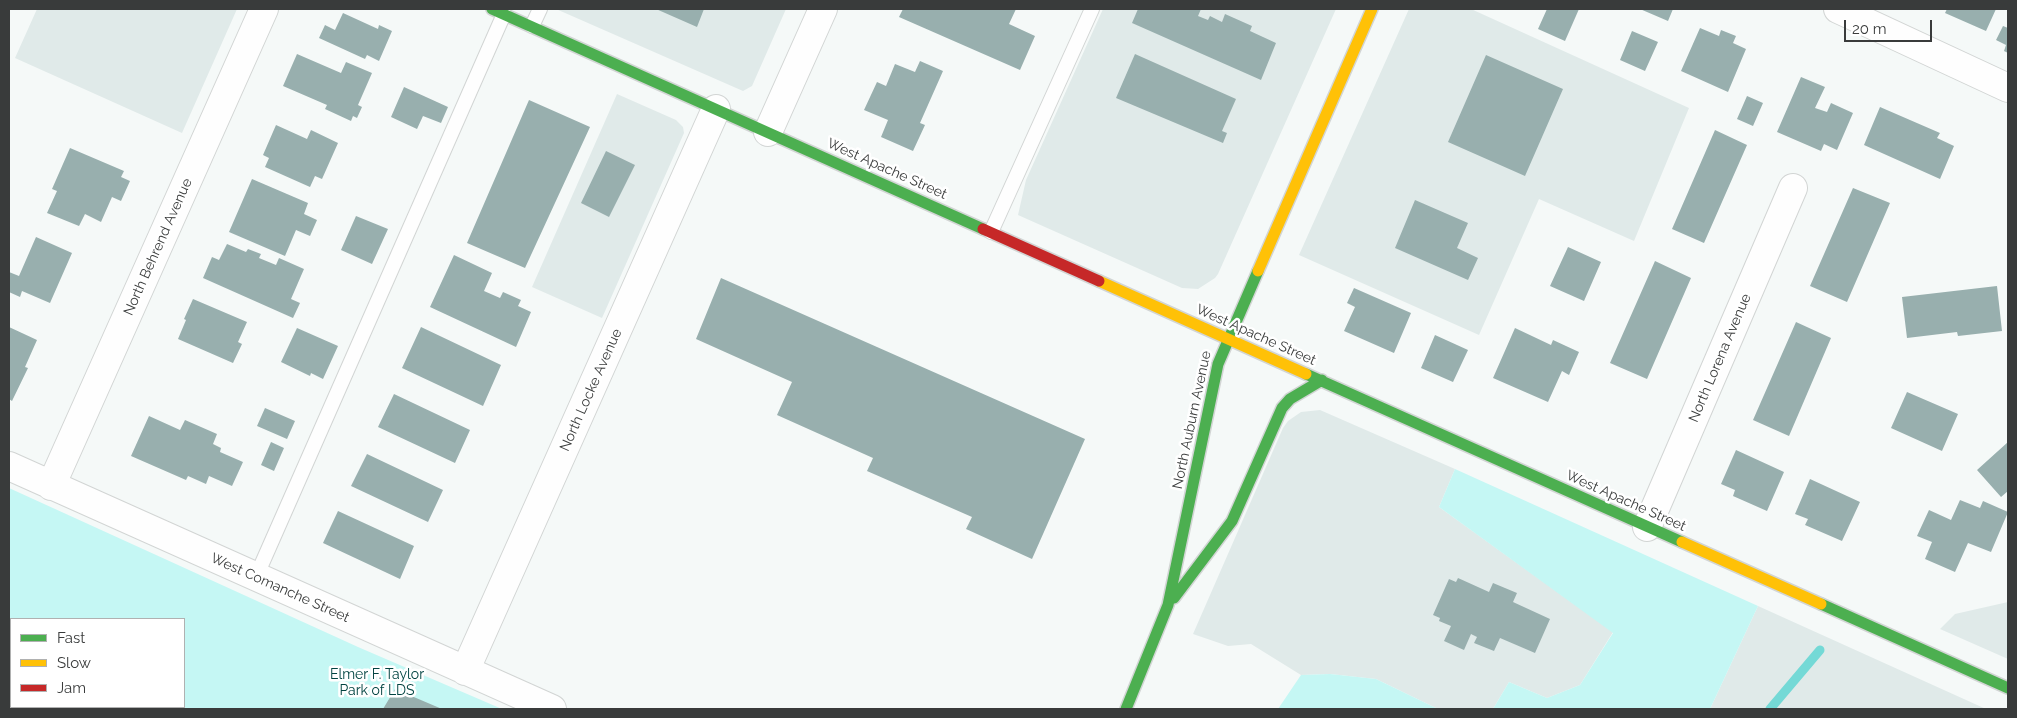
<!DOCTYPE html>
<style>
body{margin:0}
#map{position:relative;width:2017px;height:718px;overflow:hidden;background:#f5f9f8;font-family:Raleway,sans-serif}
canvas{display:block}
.frame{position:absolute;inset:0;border:10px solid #393b3b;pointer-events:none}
.legend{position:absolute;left:10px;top:618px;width:175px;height:90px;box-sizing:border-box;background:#fff;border:1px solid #b0b1b1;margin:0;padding:6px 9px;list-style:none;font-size:15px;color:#393b3b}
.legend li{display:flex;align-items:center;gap:10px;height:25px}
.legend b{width:25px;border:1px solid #b0b1b1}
.scale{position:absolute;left:1844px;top:20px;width:88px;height:22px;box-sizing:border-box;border:2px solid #393b3b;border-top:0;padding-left:6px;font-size:15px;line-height:18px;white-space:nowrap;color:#393b3b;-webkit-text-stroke:4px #fff;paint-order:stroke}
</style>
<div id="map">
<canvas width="2017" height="718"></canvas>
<div class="frame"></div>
<ul class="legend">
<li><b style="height:6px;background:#4caf50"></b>Fast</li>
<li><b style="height:6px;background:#ffc107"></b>Slow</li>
<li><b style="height:6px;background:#c62828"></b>Jam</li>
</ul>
<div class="scale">20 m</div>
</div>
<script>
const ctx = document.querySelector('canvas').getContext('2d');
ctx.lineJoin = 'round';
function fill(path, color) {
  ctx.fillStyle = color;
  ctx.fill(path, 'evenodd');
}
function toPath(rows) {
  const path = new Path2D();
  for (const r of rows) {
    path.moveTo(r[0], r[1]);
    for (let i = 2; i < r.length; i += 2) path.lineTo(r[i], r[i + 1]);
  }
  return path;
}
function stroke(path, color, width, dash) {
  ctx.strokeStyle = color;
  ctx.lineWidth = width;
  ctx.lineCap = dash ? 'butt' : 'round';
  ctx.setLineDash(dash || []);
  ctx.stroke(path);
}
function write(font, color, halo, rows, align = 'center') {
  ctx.font = font + ' Raleway,sans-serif';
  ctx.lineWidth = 5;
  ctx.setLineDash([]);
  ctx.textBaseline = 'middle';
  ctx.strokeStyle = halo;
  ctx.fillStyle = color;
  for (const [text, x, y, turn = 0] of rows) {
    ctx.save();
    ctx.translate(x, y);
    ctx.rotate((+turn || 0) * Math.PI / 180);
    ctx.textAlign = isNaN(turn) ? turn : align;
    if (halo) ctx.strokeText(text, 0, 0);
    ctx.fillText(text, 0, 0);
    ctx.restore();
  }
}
fill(toPath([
 [37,9,237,9,182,133,15,58],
 [556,9,786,9,752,86,743,91],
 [1103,9,1336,9,1218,274,1215,278,1198,289,1182,288,1018,215,1026,180],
 [1409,9,1471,9,1689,108,1634,241,1539,199,1479,335,1299,255],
 [617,94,676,120,683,127,684,133,602,318,532,287],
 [1320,410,1455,469,1439,507,1613,632,1580,685,1547,698,1509,682,1493,709,1438,709,1376,679,1330,674,1301,675,1251,644,1228,646,1193,634,1283,428,1288,421,1301,412],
 [2008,602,2008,659,1940,629,1955,614],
 [1758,606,1986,709,1710,709]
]), '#e0eae9');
fill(toPath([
 [1455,469,1758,606,1710,709,1493,709,1509,682,1547,698,1580,685,1613,633,1439,507],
 [9,488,358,647,502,709,9,709],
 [11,619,184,619,184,707,11,707],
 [1330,674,1376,679,1438,709,1278,709,1301,675]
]), '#c5f7f4');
stroke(toPath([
 [1770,709,1820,650]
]), '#74d9d6', 9);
fill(toPath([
 [656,9,704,9,697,27],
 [903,9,1016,9,1009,24,1035,36,1020,70,899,17],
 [1138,9,1201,9,1198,16,1208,20,1210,16,1222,22,1225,14,1252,26,1250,31,1276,43,1261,80,1132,23],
 [1547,9,1579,9,1565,41,1538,29],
 [1640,9,1673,9,1668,21],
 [1947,9,1996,9,1986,31,1945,13],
 [343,13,378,29,379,25,392,31,379,61,367,55,365,59,319,38,325,25,335,30],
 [2003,26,2008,28,2008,53,2004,51,2006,45,1996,40],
 [1700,28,1719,36,1721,30,1736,36,1733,43,1746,49,1728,92,1681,71],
 [1632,31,1658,42,1645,71,1620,60],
 [297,54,341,73,346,62,372,73,358,105,362,107,357,118,353,116,351,121,325,109,327,105,283,86],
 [1135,54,1236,99,1222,131,1227,133,1223,143,1116,98],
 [1486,55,1563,89,1525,176,1448,142],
 [920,61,943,71,920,123,925,125,913,151,881,137,888,120,864,110,877,82,886,86,895,64,915,72],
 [1801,77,1825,87,1815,108,1827,112,1831,103,1853,113,1837,150,1824,144,1821,151,1777,132],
 [404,87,448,107,441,123,423,116,417,129,391,117],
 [1747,96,1763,103,1753,126,1737,119],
 [529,100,590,127,525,268,467,243],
 [1880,107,1940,133,1937,138,1954,146,1940,179,1864,145],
 [276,125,307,139,311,130,338,143,322,179,315,176,310,187,265,167,269,158,263,155],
 [1715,130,1747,145,1704,243,1672,229],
 [70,148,124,171,121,177,130,181,121,201,112,197,101,222,85,214,79,226,47,213,57,191,52,189],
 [606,151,635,165,609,217,581,203],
 [252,179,308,203,304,214,317,220,310,236,296,230,285,256,229,232],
 [1853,188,1890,203,1847,302,1810,286],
 [1415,200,1468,223,1457,248,1478,258,1468,280,1395,248],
 [356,216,388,229,372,264,341,250],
 [36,237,72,253,50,303,22,291,20,297,9,292,9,272,19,276],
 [227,244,246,252,248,249,261,254,259,258,276,265,279,258,304,269,291,299,300,303,293,318,203,278,212,257,219,260],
 [1568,247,1601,262,1584,301,1550,286],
 [454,255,492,273,484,291,500,298,503,292,521,300,518,306,531,312,516,347,430,307],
 [1655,261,1691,278,1647,379,1610,363],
 [721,278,1085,439,1032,559,966,529,972,517,867,471,873,458,777,415,792,382,696,339],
 [1997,286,2002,331,1958,336,1957,332,1907,338,1902,297],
 [1354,288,1411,313,1394,353,1344,331,1355,307,1347,303],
 [193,299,247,322,238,342,242,344,233,363,178,339,186,320,184,319],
 [1796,322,1831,338,1789,436,1753,420],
 [9,327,37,340,25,367,28,368,12,401,9,399],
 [421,327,501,365,483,406,402,368],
 [297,328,338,346,323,379,311,373,310,376,281,362],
 [1515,328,1551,345,1553,340,1579,352,1569,375,1562,371,1548,402,1493,378],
 [1435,335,1468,350,1453,382,1421,368],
 [1907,392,1958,414,1942,451,1891,428],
 [394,394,470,430,455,463,378,427],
 [265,408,295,421,287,439,257,426],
 [149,416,180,430,185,420,217,434,213,444,221,448,220,452,243,462,232,486,209,476,206,484,188,476,186,480,131,456],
 [271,442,284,448,274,471,261,465],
 [2008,442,2008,491,2001,497,1977,470],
 [1736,450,1784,472,1767,511,1733,496,1735,490,1721,484],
 [367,454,443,490,428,522,351,486],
 [1810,479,1860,502,1842,541,1805,525,1808,519,1795,514],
 [1960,500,1980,508,1983,501,2008,512,1991,552,1968,543,1955,572,1925,559,1932,542,1917,536,1929,510,1951,520],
 [338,511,414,546,400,579,323,543],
 [1458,578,1489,592,1493,583,1517,593,1513,602,1550,619,1535,653,1500,638,1494,651,1474,643,1477,637,1471,634,1464,650,1444,641,1451,626,1439,621,1440,618,1433,615,1449,579,1456,582],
 [395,689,442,709,383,709]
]), '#98afae');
const lane = toPath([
 [532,26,540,9],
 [991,232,1092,9],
 [256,577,504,14]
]);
const street = toPath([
 [1838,9,2008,88],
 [768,132,823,9],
 [9,466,552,709],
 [51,486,264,9],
 [1647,527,1793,188],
 [465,671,716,109]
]);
const fast = toPath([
 [492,9,983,229],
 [1306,374,1682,542],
 [1174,598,1232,521,1282,408,1290,399,1322,380],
 [1821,604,2008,688],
 [1126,709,1168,605,1218,364,1258,271]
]);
const slow = toPath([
 [1258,271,1372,9],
 [1099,281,1306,374],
 [1682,542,1821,604]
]);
const jam = toPath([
 [983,229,1099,281]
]);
stroke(lane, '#d2d5d4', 16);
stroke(street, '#d2d5d4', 30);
stroke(fast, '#d2d5d4', 14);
stroke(slow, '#d2d5d4', 14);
stroke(jam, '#d2d5d4', 14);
stroke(lane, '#fefefe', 14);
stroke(street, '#fefefe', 28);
stroke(fast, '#4caf50', 11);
stroke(slow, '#ffc107', 11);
stroke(jam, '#c62828', 11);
write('14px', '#393b3b', '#fff', [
 ["West Apache Street",887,169,24],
 ["North Behrend Avenue",158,247,-66],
 ["West Apache Street",1256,335,24],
 ["North Lorena Avenue",1720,358,-67],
 ["North Locke Avenue",591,390,-66],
 ["North Auburn Avenue",1192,420,-78],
 ["West Apache Street",1626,501,24],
 ["West Comanche Street",280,588,24]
]);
write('14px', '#014341', '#fff', [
 ["Elmer F. Taylor",377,675],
 ["Park of LDS",377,691]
]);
</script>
